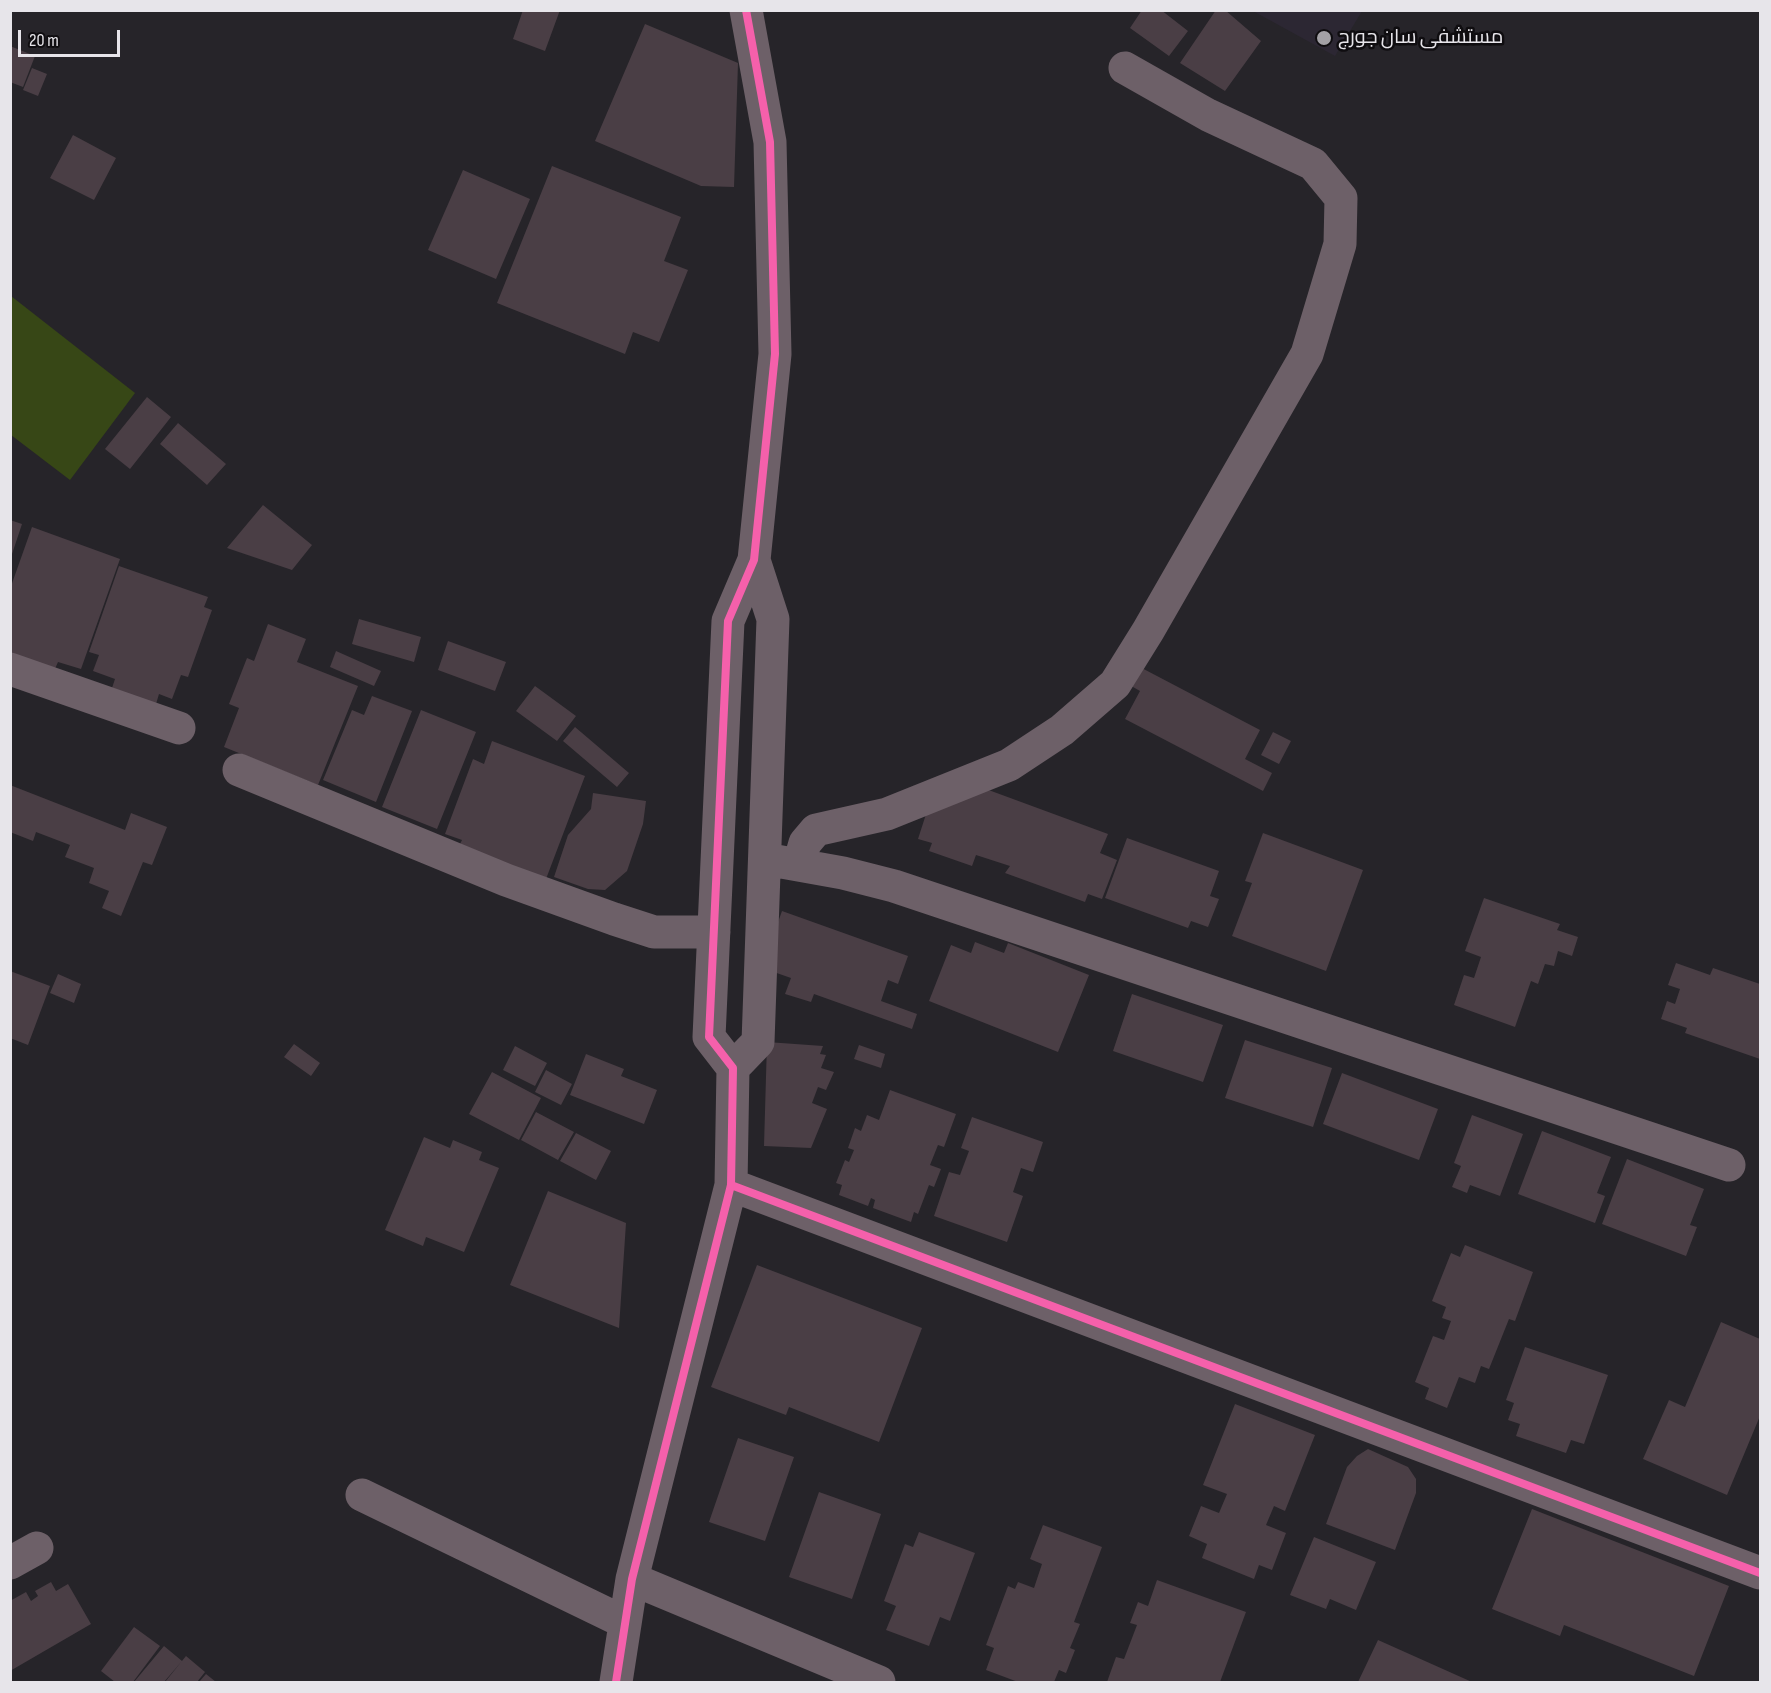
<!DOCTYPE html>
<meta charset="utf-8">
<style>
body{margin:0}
#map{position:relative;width:1771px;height:1693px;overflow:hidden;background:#262429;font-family:"Sofia Sans Condensed",sans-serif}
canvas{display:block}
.frame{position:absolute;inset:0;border:12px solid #e7e5ea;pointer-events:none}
.scale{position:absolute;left:18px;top:30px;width:102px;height:27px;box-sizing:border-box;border:3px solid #e7e5ea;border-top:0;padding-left:8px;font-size:18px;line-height:21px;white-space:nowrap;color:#e7e5ea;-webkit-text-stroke:4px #0f0d10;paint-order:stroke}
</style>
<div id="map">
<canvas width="1771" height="1693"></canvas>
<div class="frame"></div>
<div class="scale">20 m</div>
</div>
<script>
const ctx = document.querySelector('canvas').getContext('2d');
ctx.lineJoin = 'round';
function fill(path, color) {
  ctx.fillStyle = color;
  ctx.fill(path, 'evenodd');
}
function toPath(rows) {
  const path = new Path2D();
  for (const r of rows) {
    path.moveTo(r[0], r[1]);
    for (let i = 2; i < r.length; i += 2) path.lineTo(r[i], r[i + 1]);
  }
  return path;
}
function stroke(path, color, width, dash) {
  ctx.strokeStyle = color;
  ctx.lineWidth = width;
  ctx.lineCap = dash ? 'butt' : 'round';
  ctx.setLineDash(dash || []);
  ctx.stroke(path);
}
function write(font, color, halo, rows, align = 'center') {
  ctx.font = font + ' "Sofia Sans Condensed",Cairo,sans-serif';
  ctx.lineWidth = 5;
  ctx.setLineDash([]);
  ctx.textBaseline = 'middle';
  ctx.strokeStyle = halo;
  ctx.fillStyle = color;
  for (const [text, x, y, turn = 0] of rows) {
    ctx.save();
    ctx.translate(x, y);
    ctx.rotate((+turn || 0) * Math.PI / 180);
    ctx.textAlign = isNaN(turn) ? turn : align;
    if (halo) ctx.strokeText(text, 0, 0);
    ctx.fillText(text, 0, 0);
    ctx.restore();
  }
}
fill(toPath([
 [1253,11,1362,11,1335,56]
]), '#2c2733');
fill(toPath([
 [11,296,135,393,70,480,11,435]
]), '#374716');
fill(toPath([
 [523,10,560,10,545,51,513,39],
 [1142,10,1161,10,1188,31,1169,56,1130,28],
 [1216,10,1225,10,1261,41,1225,91,1180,63],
 [645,24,738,63,734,187,701,186,595,141],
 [10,46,35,56,23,87,10,82],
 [32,68,47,74,38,96,23,90],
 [73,135,116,158,94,200,50,178],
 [552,166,681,217,664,261,688,270,659,342,633,332,625,354,497,303],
 [463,170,530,199,496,279,428,250],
 [147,397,171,417,130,469,105,449],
 [178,423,226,464,207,485,160,444],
 [263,505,312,545,292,570,227,548],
 [10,520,22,524,11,557,10,557],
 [32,527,120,559,81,669,58,662,54,671,10,656,10,589],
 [119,566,208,597,204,607,212,610,188,677,181,675,172,699,159,694,156,704,112,688,115,679,93,671,99,655,89,652],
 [359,619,421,637,414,662,352,644],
 [268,624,306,639,297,662,358,686,318,785,224,747,239,708,229,704,247,658,254,661],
 [448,641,506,662,495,691,438,670],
 [336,651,381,671,374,686,330,667],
 [1136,665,1260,730,1245,759,1272,773,1263,791,1125,719,1140,691,1126,683],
 [535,686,576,716,557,741,516,711],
 [372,696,412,711,376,802,323,780,352,710,364,715],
 [421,710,476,732,437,829,382,807],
 [575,727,629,773,617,787,563,741],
 [1273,732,1291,741,1279,764,1261,755],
 [492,741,585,776,546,879,459,846,462,840,445,834,473,759,484,764],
 [10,785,125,830,131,813,167,827,152,865,143,862,121,916,102,908,109,891,89,883,94,868,65,857,70,845,36,832,33,841,10,832],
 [975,785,1108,834,1100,853,1117,860,1102,899,1088,894,1085,902,1005,873,1010,866,976,855,972,866,929,851,932,843,918,839,928,808],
 [593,793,646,801,643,824,627,871,605,890,588,889,554,877,568,835,591,809],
 [1263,833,1363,870,1326,971,1232,936,1252,883,1245,881],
 [1127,838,1219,871,1210,896,1219,899,1208,927,1191,921,1188,928,1105,898],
 [1484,898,1560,924,1557,930,1578,937,1572,956,1558,951,1554,966,1545,964,1538,984,1531,981,1515,1027,1454,1005,1464,975,1474,978,1481,957,1465,951],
 [782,911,908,956,898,984,888,980,881,1001,917,1014,912,1029,814,994,811,1002,785,994,791,978,768,970,778,941,772,939],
 [975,942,1004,953,1008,943,1089,975,1058,1052,929,1001,951,945,971,953],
 [1676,963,1710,975,1713,968,1760,984,1760,1059,1685,1033,1687,1028,1661,1019,1667,1001,1675,1004,1680,989,1668,985],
 [10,971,50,986,28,1045,10,1038],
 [58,974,81,984,74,1003,50,993],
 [1132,994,1223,1025,1203,1082,1113,1051],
 [1245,1040,1332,1068,1313,1127,1225,1098],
 [767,1042,823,1046,820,1054,826,1055,821,1068,834,1072,826,1090,818,1087,812,1103,827,1109,811,1148,764,1146],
 [294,1044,320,1063,311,1076,284,1057],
 [859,1045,885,1054,881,1068,854,1059],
 [515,1046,547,1063,535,1086,503,1070],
 [586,1054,624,1069,621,1076,657,1090,644,1124,570,1095],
 [546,1070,572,1084,561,1105,535,1092],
 [492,1072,541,1098,519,1140,469,1114],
 [1342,1073,1438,1109,1419,1160,1323,1124],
 [890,1090,956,1114,944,1147,938,1145,930,1165,941,1169,934,1187,929,1185,918,1214,914,1212,911,1222,873,1208,875,1200,871,1198,868,1206,839,1195,842,1185,836,1183,845,1160,849,1162,854,1150,848,1148,855,1128,861,1131,867,1115,879,1120],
 [536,1112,574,1132,558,1160,521,1140],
 [1472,1115,1523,1134,1500,1196,1470,1185,1467,1193,1452,1187,1461,1166,1454,1163],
 [972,1117,1043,1142,1033,1172,1021,1168,1013,1192,1023,1196,1007,1242,934,1216,949,1172,960,1175,969,1151,961,1148],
 [1542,1131,1611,1157,1597,1193,1605,1196,1595,1223,1518,1194],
 [576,1133,611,1151,596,1180,560,1161],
 [424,1137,450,1148,453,1140,482,1152,479,1160,499,1168,464,1252,426,1237,423,1246,385,1230],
 [1627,1159,1704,1189,1690,1225,1697,1227,1686,1256,1602,1224],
 [548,1191,626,1223,619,1328,510,1285],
 [1465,1245,1533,1272,1515,1321,1509,1319,1489,1369,1481,1366,1475,1383,1459,1377,1447,1408,1425,1399,1429,1388,1415,1382,1433,1336,1444,1340,1451,1321,1442,1318,1446,1307,1432,1301,1451,1253,1460,1257],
 [757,1265,922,1328,879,1442,789,1407,786,1415,711,1387],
 [1721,1322,1760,1339,1760,1416,1727,1495,1643,1459,1669,1400,1685,1407],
 [1525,1347,1608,1375,1584,1444,1571,1440,1566,1453,1516,1436,1520,1424,1508,1420,1514,1403,1506,1400],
 [1235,1404,1315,1435,1285,1511,1274,1506,1266,1525,1286,1533,1272,1570,1259,1565,1254,1579,1202,1558,1207,1544,1189,1536,1201,1506,1219,1513,1227,1494,1203,1485],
 [738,1438,794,1457,765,1541,709,1522],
 [1368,1449,1408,1467,1416,1479,1416,1493,1395,1550,1326,1524,1347,1467,1357,1456],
 [819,1492,881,1514,852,1599,789,1577],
 [1532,1509,1729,1586,1694,1676,1564,1625,1560,1636,1492,1609],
 [1043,1525,1102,1547,1074,1622,1080,1624,1070,1648,1075,1650,1066,1673,1059,1670,1054,1682,1018,1682,986,1670,994,1648,986,1645,1008,1586,1015,1589,1018,1582,1034,1588,1042,1564,1030,1559],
 [919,1532,975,1553,950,1621,940,1617,929,1646,886,1630,896,1606,884,1601,905,1544,913,1547],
 [1314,1537,1376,1562,1356,1610,1330,1599,1326,1609,1290,1595],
 [1157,1580,1246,1612,1220,1682,1107,1682,1116,1657,1124,1659,1137,1625,1130,1623,1138,1602,1148,1606],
 [51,1582,56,1591,68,1584,91,1624,10,1671,10,1601,26,1592,31,1601,38,1596,35,1591],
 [134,1627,160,1646,133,1682,115,1682,101,1671],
 [1378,1640,1472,1682,1358,1682],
 [164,1646,182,1661,164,1682,134,1682],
 [186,1656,205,1672,197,1682,165,1682],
 [206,1674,216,1682,199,1682]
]), '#4a3e45');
stroke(toPath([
 [10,669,179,728],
 [239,770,506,880,614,919,654,932,714,932],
 [765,859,843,873,894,886,1729,1165],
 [799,864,805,843,816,830,887,814,1009,765,1062,730,1115,684,1148,631,1307,354,1340,244,1341,198,1313,164,1208,115,1125,68],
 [733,1068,758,1042,773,619,754,560],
 [731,1185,1760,1573],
 [362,1495,624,1622],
 [10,1563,37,1548],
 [632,1579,879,1682],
 [616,1682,632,1579,731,1185,733,1068,709,1037,728,621,754,560,775,354,770,142,746,10]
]), '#6d6068', 33);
stroke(toPath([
 [731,1185,1760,1573],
 [616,1682,632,1579,731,1185,733,1068,709,1037,728,621,754,560,775,354,770,142,746,10]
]), '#f560ab', 8);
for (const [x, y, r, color] of [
 [1324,38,8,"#a3a1a6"]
]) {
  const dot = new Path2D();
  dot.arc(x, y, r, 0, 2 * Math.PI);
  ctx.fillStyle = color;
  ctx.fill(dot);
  stroke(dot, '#0f0d10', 2);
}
write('20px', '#e7e5ea', '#0f0d10', [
 ["مستشفى سان جورج",1338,38]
], 'left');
</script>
